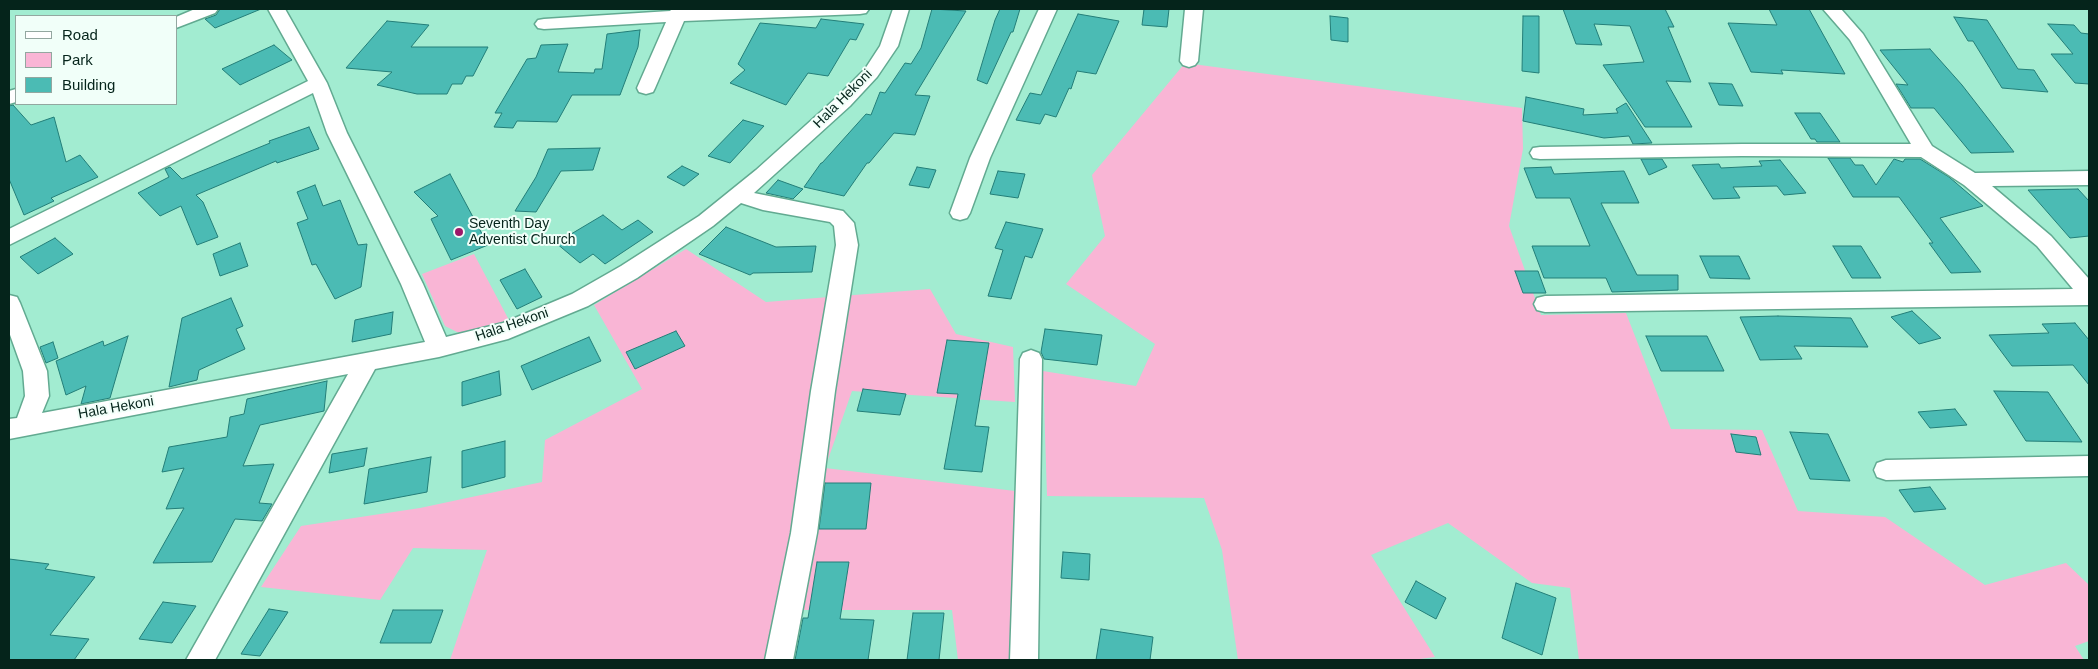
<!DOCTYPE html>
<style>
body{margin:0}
#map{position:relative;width:2098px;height:669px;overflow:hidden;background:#a2ecd1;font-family:Arial,sans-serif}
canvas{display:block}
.frame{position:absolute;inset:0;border:10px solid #05241b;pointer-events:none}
.legend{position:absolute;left:15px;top:15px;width:162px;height:90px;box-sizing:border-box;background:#f1fff9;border:1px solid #93a7a0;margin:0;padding:6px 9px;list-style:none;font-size:15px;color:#05241b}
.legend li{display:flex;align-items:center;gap:10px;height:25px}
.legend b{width:25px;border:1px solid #93a7a0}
</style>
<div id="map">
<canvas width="2098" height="669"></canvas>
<div class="frame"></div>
<ul class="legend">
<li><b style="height:6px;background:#fff"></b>Road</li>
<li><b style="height:14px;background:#f9b5d5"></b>Park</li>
<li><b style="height:14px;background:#4bbbb4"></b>Building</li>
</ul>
</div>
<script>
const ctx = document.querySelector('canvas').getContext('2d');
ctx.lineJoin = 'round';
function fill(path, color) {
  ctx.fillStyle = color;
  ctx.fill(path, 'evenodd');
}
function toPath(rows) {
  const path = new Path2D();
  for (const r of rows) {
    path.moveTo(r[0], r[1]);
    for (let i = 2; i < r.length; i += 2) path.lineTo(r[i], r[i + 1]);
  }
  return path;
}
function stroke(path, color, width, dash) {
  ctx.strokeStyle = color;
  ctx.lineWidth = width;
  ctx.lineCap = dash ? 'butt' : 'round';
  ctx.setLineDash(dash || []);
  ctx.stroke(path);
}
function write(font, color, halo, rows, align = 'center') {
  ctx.font = font + ' Arial,sans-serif';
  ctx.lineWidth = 4;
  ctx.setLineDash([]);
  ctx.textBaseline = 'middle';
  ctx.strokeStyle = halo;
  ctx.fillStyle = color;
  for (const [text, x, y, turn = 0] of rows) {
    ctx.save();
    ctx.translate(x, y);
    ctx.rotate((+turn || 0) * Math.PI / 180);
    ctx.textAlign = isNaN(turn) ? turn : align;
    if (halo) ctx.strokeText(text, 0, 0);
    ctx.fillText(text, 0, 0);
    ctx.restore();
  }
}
fill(toPath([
 [1185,63,1522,108,1523,149,1509,226,1541,315,1626,313,1671,429,1762,430,1798,511,1885,517,1985,585,2066,563,2089,585,2089,641,2075,646,2084,660,1579,660,1570,588,1532,583,1448,523,1371,555,1435,657,1412,660,1238,660,1222,550,1204,498,1047,496,1043,371,1136,386,1155,344,1066,284,1105,236,1092,175],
 [686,249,766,302,930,289,956,334,1013,347,1015,402,852,391,825,468,1015,491,1009,660,958,660,952,610,798,610,788,660,450,660,487,550,413,548,380,600,261,587,301,526,420,508,542,482,545,440,642,389,594,305],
 [474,254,510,322,459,333,445,326,422,274]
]), '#f9b5d5');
const building = toPath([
 [220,9,261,9,215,28,205,19,216,15,220,9],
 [932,9,966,11,915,95,930,96,915,135,894,133,869,163,867,163,844,196,804,187,821,163,822,163,866,114,871,115,880,92,885,93,905,63,911,64,921,48,932,9],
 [1000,9,1020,9,1013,32,1011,32,987,84,977,80,995,20,1000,9],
 [1144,9,1169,9,1167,27,1142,25,1144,9],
 [1563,9,1665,9,1674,27,1668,27,1691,82,1666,81,1692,127,1645,127,1603,65,1644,62,1630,26,1594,24,1602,45,1576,44,1563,9],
 [1769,9,1809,9,1845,74,1781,70,1783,74,1751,72,1728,23,1777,25,1769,9],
 [1078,14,1119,21,1096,74,1077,71,1071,89,1069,88,1056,117,1045,114,1040,124,1016,120,1030,93,1041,95,1078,14],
 [1330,16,1348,18,1348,42,1331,40,1330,16],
 [1523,16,1539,16,1539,73,1522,71,1523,16],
 [1954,17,1987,20,2018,69,2034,70,2048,92,2002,88,1973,41,1968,41,1954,17],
 [821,19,864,24,856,40,850,39,828,76,808,73,786,105,730,83,745,70,738,64,760,23,816,28,821,19],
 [387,21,429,25,411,47,488,47,473,76,466,76,462,84,452,84,447,94,417,94,377,85,392,72,346,68,387,21],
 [2048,24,2074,25,2081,33,2089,34,2089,84,2075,83,2051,54,2073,54,2048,24],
 [640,30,638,47,620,95,572,95,557,122,517,121,513,128,494,127,502,113,495,113,527,59,536,58,541,45,568,44,558,72,594,73,595,69,602,69,607,34,640,30],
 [274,45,292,60,240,85,222,69,274,45],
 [1930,49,1962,85,2014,152,1971,153,1934,108,1911,108,1896,84,1908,85,1880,50,1930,49],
 [1709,83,1732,84,1743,106,1719,105,1709,83],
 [1526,97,1584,109,1583,115,1618,113,1616,109,1626,103,1652,143,1633,144,1629,136,1604,138,1523,121,1526,97],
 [13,105,31,125,54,117,66,162,80,155,98,177,51,198,54,201,24,215,9,179,9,106,13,105],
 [1795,113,1820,113,1840,142,1817,142,1815,139,1811,139,1795,113],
 [743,120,764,126,730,163,708,156,743,120],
 [309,127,319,149,277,163,276,161,196,195,203,202,218,237,197,245,181,206,160,216,138,193,169,177,165,169,170,167,182,179,270,143,269,141,309,127],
 [600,148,593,170,561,171,536,212,515,211,536,177,548,149,600,148],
 [1828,158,1850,158,1855,165,1863,165,1876,185,1894,159,1903,162,1905,159,1920,159,1949,177,1983,206,1940,218,1981,272,1951,273,1929,243,1933,243,1899,197,1853,197,1828,158],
 [1641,159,1662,159,1667,167,1649,175,1641,159],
 [1780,160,1806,193,1784,195,1777,186,1733,187,1740,198,1713,199,1692,165,1719,164,1721,168,1762,166,1759,161,1780,160],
 [682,166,699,174,684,186,667,177,682,166],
 [917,167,936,170,929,188,909,185,917,167],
 [1551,167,1554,174,1624,171,1639,203,1601,203,1637,275,1678,275,1678,290,1612,292,1606,278,1544,278,1532,246,1590,246,1570,198,1536,198,1524,168,1551,167],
 [998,171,1025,174,1018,198,990,194,998,171],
 [450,174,488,245,451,260,431,219,438,216,414,192,450,174],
 [778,180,803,189,793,199,766,193,778,180],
 [315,185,323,206,340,200,358,245,367,244,361,287,335,299,316,264,312,265,297,223,308,219,297,192,315,185],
 [2078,189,2089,201,2089,236,2070,238,2028,190,2078,189],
 [603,215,622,230,638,220,653,232,605,264,593,254,580,263,556,243,603,215],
 [1006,222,1043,229,1032,258,1025,256,1011,299,988,296,1003,250,995,248,1006,222],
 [726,227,776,247,816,246,812,272,753,273,750,275,699,254,726,227],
 [55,238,73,254,38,274,20,257,55,238],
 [240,243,248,266,220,276,213,254,240,243],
 [1833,246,1861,246,1881,278,1852,278,1833,246],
 [1700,256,1739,256,1750,279,1710,278,1700,256],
 [525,269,542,297,517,309,500,280,525,269],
 [1515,271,1538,271,1546,293,1523,293,1515,271],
 [231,298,243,326,236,329,245,349,199,370,197,380,169,387,182,318,231,298],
 [1912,311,1941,338,1919,344,1891,317,1912,311],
 [393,312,391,334,352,342,355,320,393,312],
 [1778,316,1851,318,1868,347,1794,346,1802,359,1760,360,1740,317,1778,316],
 [2075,323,2089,340,2089,385,2073,365,2012,366,1989,335,2049,333,2042,324,2075,323],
 [1045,329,1102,335,1097,365,1044,359,1041,352,1045,329],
 [676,331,685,346,635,369,626,352,676,331],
 [128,336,110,398,81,404,86,386,66,395,56,361,103,341,104,346,128,336],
 [1646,336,1707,336,1724,371,1661,371,1646,336],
 [589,337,601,361,532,390,521,366,589,337],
 [947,340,989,343,975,426,989,427,982,472,944,469,958,394,937,393,947,340],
 [53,342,58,358,46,363,40,347,53,342],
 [499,371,501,395,462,406,462,382,499,371],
 [327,381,324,411,260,425,243,466,274,464,259,503,272,504,262,521,235,519,212,562,153,563,184,508,166,509,184,468,162,472,169,447,227,437,230,417,244,414,247,399,327,381],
 [863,389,906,394,900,415,857,411,863,389],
 [1994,391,2048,392,2082,442,2026,441,1994,391],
 [1955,409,1967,425,1930,428,1918,412,1955,409],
 [1790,432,1828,434,1850,481,1810,479,1790,432],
 [1731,434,1756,437,1761,455,1736,452,1731,434],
 [505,441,505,477,462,488,462,451,505,441],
 [367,448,364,466,329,473,332,454,367,448],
 [431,457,427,492,364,504,369,469,431,457],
 [825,483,871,483,866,529,819,529,825,483],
 [1930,487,1946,509,1914,512,1899,490,1930,487],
 [1063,552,1090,554,1089,580,1061,578,1063,552],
 [9,559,49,564,45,569,95,577,50,635,89,639,74,660,9,660,9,559],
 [817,562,849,562,840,619,874,620,868,660,795,660,803,618,808,618,817,562],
 [1416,581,1446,598,1436,619,1405,602,1416,581],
 [1516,583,1556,598,1542,655,1502,638,1516,583],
 [163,602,196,606,172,643,139,639,163,602],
 [269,609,288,612,260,656,241,654,269,609],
 [393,610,443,610,431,643,380,643,393,610],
 [913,613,944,613,939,660,907,660,913,613],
 [1101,629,1153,637,1150,660,1096,660,1101,629]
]);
fill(building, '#4bbbb4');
stroke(building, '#237e78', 1);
const minor = toPath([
 [195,9,218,9,215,13,176,28,176,17,195,9],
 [268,9,285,9,327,83,347,133,423,284,446,337,503,323,572,294,621,266,699,216,756,170,836,98,865,69,880,46,893,9,909,9,898,46,877,77,850,106,754,193,843,211,854,223,858,245,835,391,817,533,793,660,765,660,791,533,811,391,836,245,834,226,830,222,763,210,741,203,713,226,637,278,588,306,508,339,439,357,375,369,215,660,186,660,348,374,9,439,9,419,17,418,25,396,23,371,9,332,9,295,17,297,20,303,47,371,49,396,42,413,425,342,401,284,327,133,313,93,9,245,9,229,308,81,268,9],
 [672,9,688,9,688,10,869,9,866,13,860,14,684,21,655,88,653,92,646,94,639,92,637,88,666,22,544,29,538,28,535,24,538,20,544,19,670,11,672,9],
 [1039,9,1057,9,990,158,970,213,967,218,960,220,953,218,950,213,970,158,1039,9],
 [1185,9,1203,9,1198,61,1195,65,1189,67,1183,65,1180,61,1185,9],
 [1823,9,1841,9,1863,34,1932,146,1975,173,2089,171,2089,185,1992,186,2051,236,2089,279,2089,305,1545,312,1537,310,1534,304,1537,298,1545,296,2073,289,2037,246,1964,185,1921,157,1742,156,1540,159,1533,158,1530,153,1533,148,1540,147,1742,144,1911,144,1850,40,1823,9],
 [16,89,16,102,9,104,9,91,16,89],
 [1031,350,1039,353,1042,359,1038,660,1010,660,1020,359,1023,353,1031,350],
 [2089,456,2089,476,1886,480,1877,477,1874,470,1877,463,1886,460,2089,456]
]);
stroke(minor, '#62aa91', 3);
fill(minor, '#fff');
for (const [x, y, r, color] of [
 [459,232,5,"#9d1869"]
]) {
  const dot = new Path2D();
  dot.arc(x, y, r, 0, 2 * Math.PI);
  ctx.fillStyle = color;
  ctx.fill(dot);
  stroke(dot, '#f1fff9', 2);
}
write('14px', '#05241b', '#f1fff9', [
 ["Hala Hekoni",843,99,-45],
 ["Hala Hekoni",512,325,-19],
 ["Hala Hekoni",116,408,-10]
]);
write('14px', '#05241b', '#f1fff9', [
 ["Seventh Day",469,224],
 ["Adventist Church",469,240]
], 'left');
</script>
